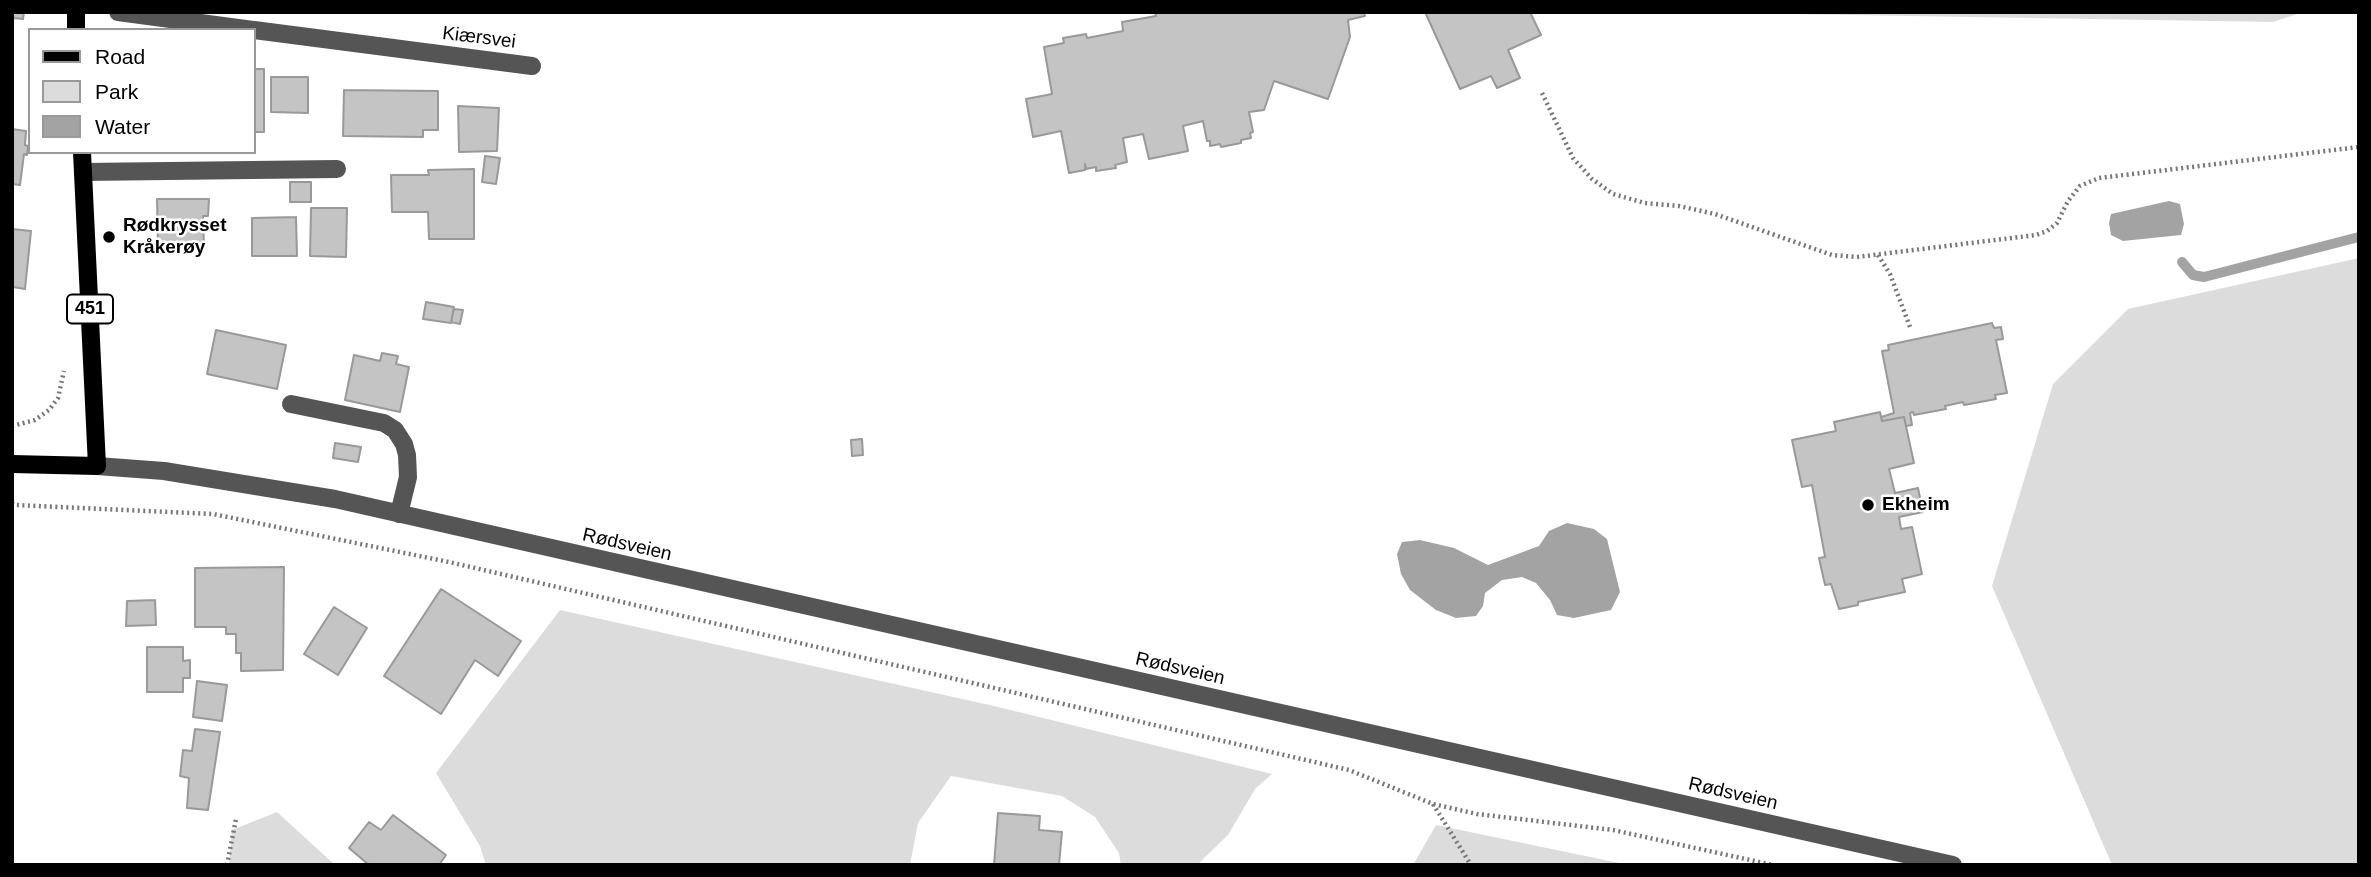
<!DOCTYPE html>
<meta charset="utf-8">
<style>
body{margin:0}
#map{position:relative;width:2371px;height:877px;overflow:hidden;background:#fff;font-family:Helvetica,sans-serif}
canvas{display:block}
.frame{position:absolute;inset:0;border:14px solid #000;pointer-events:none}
.legend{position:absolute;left:28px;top:28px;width:228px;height:126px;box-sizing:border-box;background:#fff;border:2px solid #999;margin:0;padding:9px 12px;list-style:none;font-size:21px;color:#000}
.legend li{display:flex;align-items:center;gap:14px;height:35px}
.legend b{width:35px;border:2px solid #999}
</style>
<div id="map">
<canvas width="2371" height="877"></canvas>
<div class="frame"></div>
<ul class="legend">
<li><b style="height:9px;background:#000"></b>Road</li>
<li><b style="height:19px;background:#dcdcdc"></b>Park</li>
<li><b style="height:19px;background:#a3a3a3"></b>Water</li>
</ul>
</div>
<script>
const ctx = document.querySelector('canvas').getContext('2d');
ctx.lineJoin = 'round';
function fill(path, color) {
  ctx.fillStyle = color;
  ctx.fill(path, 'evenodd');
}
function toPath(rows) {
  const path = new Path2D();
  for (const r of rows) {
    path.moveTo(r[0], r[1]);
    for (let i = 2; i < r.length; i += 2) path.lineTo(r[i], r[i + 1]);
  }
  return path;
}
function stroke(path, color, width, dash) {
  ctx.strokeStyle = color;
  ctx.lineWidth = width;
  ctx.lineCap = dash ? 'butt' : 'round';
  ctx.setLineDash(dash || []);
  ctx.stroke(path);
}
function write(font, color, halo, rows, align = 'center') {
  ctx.font = font + ' Helvetica,sans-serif';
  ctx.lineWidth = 5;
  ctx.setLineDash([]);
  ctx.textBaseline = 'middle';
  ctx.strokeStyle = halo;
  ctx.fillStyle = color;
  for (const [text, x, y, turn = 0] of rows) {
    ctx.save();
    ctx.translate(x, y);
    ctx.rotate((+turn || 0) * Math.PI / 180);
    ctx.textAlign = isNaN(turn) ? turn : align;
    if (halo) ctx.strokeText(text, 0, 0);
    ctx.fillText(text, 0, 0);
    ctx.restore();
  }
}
fill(toPath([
 [1667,12,2303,12,2273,22],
 [2359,258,2359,865,2112,865,1992,586,2053,384,2128,309],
 [560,610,994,706,1272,774,1255,789,1228,835,1197,865,1121,865,1119,853,1095,817,1062,796,951,776,918,823,910,865,486,865,480,846,436,773],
 [277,812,335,865,229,865,232,830],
 [1436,825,1629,865,1413,865]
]), '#dcdcdc');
fill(toPath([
 [2169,201,2180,204,2184,224,2181,235,2123,241,2111,235,2109,223,2111,214],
 [1567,523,1594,529,1607,539,1620,592,1611,610,1574,618,1557,615,1550,600,1536,583,1522,577,1502,580,1485,593,1483,606,1476,616,1456,618,1436,610,1410,590,1401,574,1397,554,1402,542,1420,540,1454,548,1488,565,1539,546,1549,531]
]), '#a3a3a3');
stroke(toPath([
 [2182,262,2193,275,2204,277,2359,237]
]), '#a3a3a3', 10);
const building = toPath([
 [12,12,24,12,23,19,13,18,13,31,12,12],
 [1155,12,1364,12,1365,16,1348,20,1350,37,1328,99,1274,81,1264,110,1249,112,1253,132,1250,133,1251,138,1241,140,1241,143,1221,147,1220,144,1210,146,1210,141,1207,141,1203,121,1183,126,1188,151,1149,159,1143,134,1123,138,1127,162,1115,165,1116,168,1096,171,1096,167,1086,169,1085,164,1085,170,1069,173,1061,131,1033,137,1026,99,1052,94,1044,47,1064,43,1063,38,1086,34,1087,38,1123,31,1122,22,1156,16,1155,12],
 [1425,12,1530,12,1541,35,1508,50,1520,78,1497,88,1491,76,1460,89,1425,12],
 [254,69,264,69,264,132,254,132,254,69],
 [271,77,308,77,308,113,271,112,271,77],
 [344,90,438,91,438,130,423,130,423,137,343,136,344,90],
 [458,106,499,108,497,151,459,152,458,106],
 [12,129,26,131,25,145,28,146,27,155,24,154,20,185,12,184,12,129],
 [485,156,500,158,496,184,482,182,485,156],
 [474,169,474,239,429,239,428,212,392,212,391,175,429,175,428,170,474,169],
 [290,182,311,182,311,202,290,202,290,182],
 [157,199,209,199,208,216,203,216,204,247,158,248,157,199],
 [311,208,347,208,346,257,310,256,311,208],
 [296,217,297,256,252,256,252,218,296,217],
 [12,229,31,231,25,289,13,287,13,293,12,229],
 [426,302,454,307,451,323,423,319,426,302],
 [454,309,463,310,460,324,451,322,454,309],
 [1992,323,1994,328,2001,327,2003,339,1996,340,2007,393,1995,395,1996,399,1964,405,1963,402,1945,406,1946,409,1914,415,1913,412,1910,413,1912,425,1906,426,1904,417,1882,421,1881,417,1894,413,1882,351,1889,350,1888,345,1992,323],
 [216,330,286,345,277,389,207,374,216,330],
 [382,353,398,356,396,364,409,367,400,412,345,400,354,355,380,361,382,353],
 [1880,412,1882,421,1904,417,1914,463,1889,469,1895,493,1918,488,1923,512,1899,517,1901,529,1912,527,1922,574,1902,579,1905,592,1858,602,1858,605,1839,609,1831,584,1825,585,1819,558,1825,557,1812,485,1802,487,1792,440,1836,431,1834,422,1880,412],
 [862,439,863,455,852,456,851,440,862,439],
 [335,443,361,447,358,462,333,458,335,443],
 [284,567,283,670,241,671,241,653,236,653,236,634,226,634,226,627,195,627,195,568,284,567],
 [441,589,521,641,498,676,475,660,441,714,384,676,441,589],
 [155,600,156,625,126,626,127,601,155,600],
 [334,607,367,628,338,675,304,654,334,607],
 [147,647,183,647,183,661,190,660,190,678,183,678,183,692,147,692,147,647],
 [197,681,227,685,222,721,193,717,197,681],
 [195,729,220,732,208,810,187,808,189,778,180,776,183,750,192,751,195,729],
 [998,813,1040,816,1039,830,1062,832,1059,865,994,865,998,813],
 [393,815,446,855,439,865,369,865,349,848,369,822,381,830,393,815]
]);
fill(building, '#c4c4c4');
stroke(building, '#999', 2);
stroke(toPath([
 [1542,93,1573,158,1592,179,1613,194,1645,203,1679,206,1715,214,1832,255,1857,257,2036,235,2047,231,2057,223,2068,201,2080,186,2099,178,2359,147],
 [1878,255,1890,274,1910,327],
 [12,426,35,420,49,410,58,398,64,371],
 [12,503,15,505,213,514,449,562,1349,770,1433,804,1477,814,1613,830,1773,865],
 [1433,804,1471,865],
 [227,865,236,819]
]), '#777', 4.5, [2, 3.5]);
stroke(toPath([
 [118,12,253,30],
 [254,30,532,66],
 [83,172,337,169],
 [291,404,384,423,395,430,404,444,407,455,408,477,399,514],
 [97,466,164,471,335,499,1953,865]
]), '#555', 18);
stroke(toPath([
 [76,12,76,30],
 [12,464,97,466,82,152]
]), '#000', 18);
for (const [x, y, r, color] of [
 [109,237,7,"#000"],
 [1868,505,7,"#000"]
]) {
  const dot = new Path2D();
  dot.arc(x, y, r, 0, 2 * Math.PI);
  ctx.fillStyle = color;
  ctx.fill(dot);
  stroke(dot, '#fff', 2.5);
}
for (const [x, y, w] of [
 [90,309,46]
]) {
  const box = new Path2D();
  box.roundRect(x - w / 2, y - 14.5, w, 29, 5);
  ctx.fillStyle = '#fff';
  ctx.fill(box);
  stroke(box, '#000', 2);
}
write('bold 18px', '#000', null, [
 ["451",90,309]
]);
write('19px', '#000', '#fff', [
 ["Kiærsvei",479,38,7],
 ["Rødsveien",627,545,13],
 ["Rødsveien",1180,669,13],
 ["Rødsveien",1733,794,13]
]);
write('bold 19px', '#000', '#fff', [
 ["Rødkrysset",123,226],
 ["Kråkerøy",123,248],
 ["Ekheim",1882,505]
], 'left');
</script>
